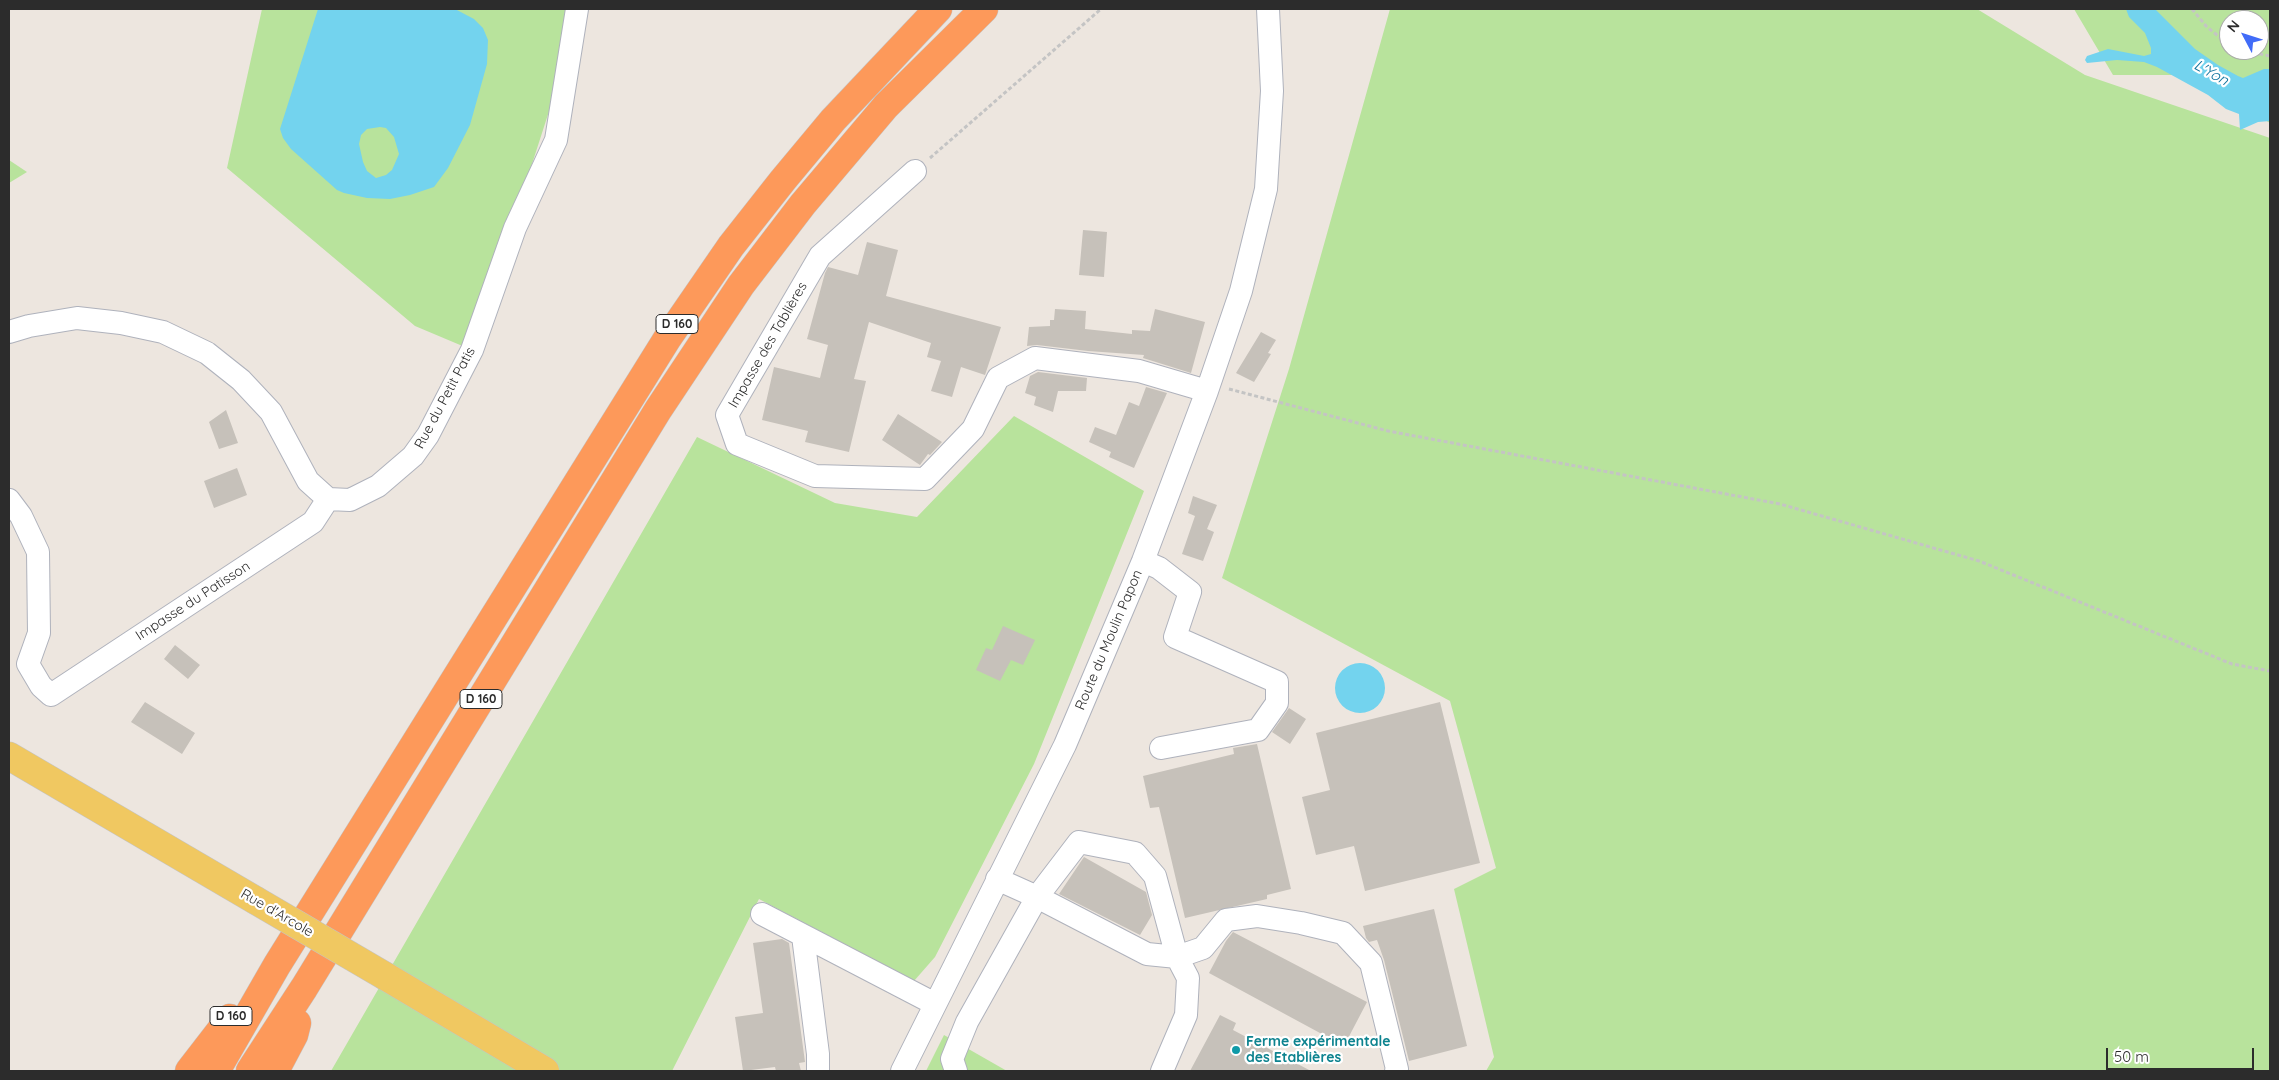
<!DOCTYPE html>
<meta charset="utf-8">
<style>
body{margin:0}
#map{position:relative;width:2279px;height:1080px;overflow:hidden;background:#ede6df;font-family:Quicksand,sans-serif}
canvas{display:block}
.frame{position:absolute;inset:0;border:10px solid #2c2c2c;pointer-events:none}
.north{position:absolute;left:2219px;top:10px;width:50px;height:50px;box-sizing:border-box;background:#fff;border:1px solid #ababab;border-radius:50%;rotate:310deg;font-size:14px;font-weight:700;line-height:20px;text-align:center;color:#2c2c2c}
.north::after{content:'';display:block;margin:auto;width:18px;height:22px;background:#416cf8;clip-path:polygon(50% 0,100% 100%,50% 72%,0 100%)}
.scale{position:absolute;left:2106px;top:1048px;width:148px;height:22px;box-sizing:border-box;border:2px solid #2c2c2c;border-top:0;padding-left:6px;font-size:15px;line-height:18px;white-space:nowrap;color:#2c2c2c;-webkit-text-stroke:4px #fff;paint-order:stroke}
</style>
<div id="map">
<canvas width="2279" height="1080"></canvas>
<div class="frame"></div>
<div class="north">N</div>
<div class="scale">50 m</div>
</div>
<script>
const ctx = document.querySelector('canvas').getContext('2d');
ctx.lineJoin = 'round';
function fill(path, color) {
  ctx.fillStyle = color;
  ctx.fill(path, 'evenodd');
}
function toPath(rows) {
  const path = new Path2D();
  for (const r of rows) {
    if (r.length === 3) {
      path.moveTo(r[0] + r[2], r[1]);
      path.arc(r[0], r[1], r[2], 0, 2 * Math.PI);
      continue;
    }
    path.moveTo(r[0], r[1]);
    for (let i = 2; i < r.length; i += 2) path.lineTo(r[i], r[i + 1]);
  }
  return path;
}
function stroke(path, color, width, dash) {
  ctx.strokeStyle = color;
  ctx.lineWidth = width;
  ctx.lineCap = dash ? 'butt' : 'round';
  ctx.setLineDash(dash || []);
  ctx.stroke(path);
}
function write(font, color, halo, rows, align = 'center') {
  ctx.font = font + ' Quicksand,sans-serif';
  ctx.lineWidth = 4.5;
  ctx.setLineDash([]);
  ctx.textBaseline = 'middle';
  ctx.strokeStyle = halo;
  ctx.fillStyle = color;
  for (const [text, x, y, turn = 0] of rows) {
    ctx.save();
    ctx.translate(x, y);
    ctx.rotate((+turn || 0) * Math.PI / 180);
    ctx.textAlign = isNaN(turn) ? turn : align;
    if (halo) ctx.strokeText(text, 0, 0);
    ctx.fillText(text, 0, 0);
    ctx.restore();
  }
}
fill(toPath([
 [262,9,582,9,472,350,415,326,227,168],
 [1390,9,1977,9,2085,75,2270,138,2270,1071,1486,1071,1494,1057,1454,889,1496,868,1450,701,1222,578,1289,369],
 [2074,9,2270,9,2270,123,2190,75,2113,75],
 [2229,20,2259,20,2259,50,2229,50],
 [9,160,27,172,9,183],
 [1014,416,1144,491,1034,764,935,957,914,981,759,899,672,1071,331,1071,697,437,835,503,917,517],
 [944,1035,1007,1071,926,1071]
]), '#b8e39c');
fill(toPath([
 [318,9,455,9,474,19,483,28,488,40,487,64,470,125,448,168,434,187,410,195,390,199,367,198,344,193,337,190,291,149,283,138,280,129],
 [380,127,386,128,394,137,399,154,392,170,386,175,376,178,367,171,363,162,359,144,361,135,367,129],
 [2126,9,2155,9,2195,49,2218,65,2238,76,2243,78,2264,69,2270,69,2270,121,2258,122,2240,130,2239,114,2226,109,2208,95,2157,67,2144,62,2117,60,2087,63,2085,60,2087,56,2108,49,2144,56,2151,54,2151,48,2145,33,2129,17],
 [1360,688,25]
]), '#73d3ee');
fill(toPath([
 [1083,230,1107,232,1104,277,1079,275],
 [867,242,898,250,886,296,1001,327,985,375,961,367,952,397,931,391,941,361,927,357,931,343,869,322,854,379,866,381,849,452,805,442,808,431,762,420,774,367,820,378,828,345,807,339,825,273,828,267,858,275],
 [1055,309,1086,311,1085,329,1132,334,1132,330,1150,331,1155,309,1205,322,1191,373,1143,358,1144,355,1088,351,1037,345,1027,346,1029,327,1050,326,1050,320,1054,320],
 [1261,332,1276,340,1268,353,1271,354,1254,382,1236,373],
 [1038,372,1087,378,1086,391,1058,391,1053,412,1034,405,1036,397,1025,393,1030,376],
 [1146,387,1167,393,1134,468,1109,457,1111,452,1089,442,1095,427,1116,435,1129,402,1139,406],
 [226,410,238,443,219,449,209,422],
 [898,414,942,442,930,455,928,454,920,465,882,440],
 [237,468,247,495,214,508,204,481],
 [1193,496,1217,505,1207,529,1214,532,1203,561,1182,554,1195,516,1188,513],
 [1003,626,1035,640,1023,665,1011,660,1000,681,976,670,986,648,992,650],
 [175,645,200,665,188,679,164,659],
 [145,702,195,733,182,754,131,722],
 [1440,702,1480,863,1365,891,1354,846,1316,855,1302,797,1330,790,1316,733],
 [1289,708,1306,719,1290,744,1272,732],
 [1257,744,1291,889,1267,895,1267,899,1185,918,1159,807,1150,808,1143,776,1234,754,1233,748],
 [1084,857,1146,892,1152,915,1140,935,1059,894],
 [1434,909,1467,1046,1409,1061,1384,960,1377,940,1369,942,1366,938,1363,926],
 [1233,932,1367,1002,1344,1046,1209,973,1226,941],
 [782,939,789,943,805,1062,799,1063,801,1071,776,1071,775,1067,743,1071,735,1017,763,1013,753,943],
 [1220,1015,1236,1023,1233,1030,1311,1071,1190,1071]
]), '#c6c1ba');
const minor = toPath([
 [915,171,820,256,727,415,737,444,815,476,925,479,973,429,998,378,1035,358,1139,371,1207,391],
 [9,332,29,326,77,318,121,323,163,332,207,353,241,380,271,412,308,481,328,499,350,500,378,486,413,456,428,435,472,350,515,228,556,140,577,9],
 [9,500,21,516,38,552,39,633,28,664,41,686,51,695,313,522,328,499],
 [1143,561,1159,568,1190,592,1175,637,1277,682,1277,703,1258,730,1161,748],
 [997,879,1037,897,1147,954,1177,957,1203,948,1226,920,1257,916,1301,923,1343,933,1371,963,1397,1069,1396,1071],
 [762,914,935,1004],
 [803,936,818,1054,818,1071],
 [902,1071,1065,745,1143,561,1207,391,1241,291,1266,189,1272,91,1268,9],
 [956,1071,952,1059,967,1022,1037,897,1079,842,1135,853,1155,876,1177,957,1188,978,1186,1015,1162,1071]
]);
const major = toPath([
 [9,756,255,900],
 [385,976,545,1071]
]);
const highway = toPath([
 [189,1071,230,1018],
 [216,1071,277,965,667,339,731,246,783,180,833,120,938,9],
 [250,1071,304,988,658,410,741,285,803,204,886,106,984,9],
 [275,1071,294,1035,297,1023]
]);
stroke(minor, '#afb2bc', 24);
stroke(major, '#c4c4c4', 29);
stroke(highway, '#c4c4c4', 29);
stroke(toPath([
 [2192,9,2206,26,2229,45],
 [2240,50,2270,56],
 [930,158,1101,9],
 [1229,389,1388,431,1780,504,1979,561,2232,664,2270,671]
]), '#c4c4c4', 3, [4, 2.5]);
stroke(minor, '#fff', 22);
stroke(major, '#f0c861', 28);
stroke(highway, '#fd995a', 28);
const majorBridge = toPath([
 [255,900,385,976]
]);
stroke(majorBridge, '#c4c4c4', 29, []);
stroke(majorBridge, '#f0c861', 28);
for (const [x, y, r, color] of [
 [1236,1050,5,"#0f9aa8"]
]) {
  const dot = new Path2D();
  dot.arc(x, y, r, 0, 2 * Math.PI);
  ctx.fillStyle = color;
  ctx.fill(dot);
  stroke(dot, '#fff', 2);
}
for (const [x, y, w] of [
 [677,324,42],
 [481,699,42],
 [231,1016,42]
]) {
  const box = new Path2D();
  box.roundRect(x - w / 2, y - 9.5, w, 19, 4);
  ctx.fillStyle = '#fff';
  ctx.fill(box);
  stroke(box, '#2c2c2c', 1);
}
write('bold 12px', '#2c2c2c', null, [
 ["D 160",677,324],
 ["D 160",481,699],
 ["D 160",231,1016]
]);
write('14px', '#2c2c2c', '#fff', [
 ["Impasse des Tablières",768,345,-60],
 ["Rue du Petit Patis",445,398,-62],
 ["Impasse du Patisson",193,601,-33],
 ["Route du Moulin Papon",1109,640,-67],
 ["Rue d'Arcole",277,913,30]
]);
write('bold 14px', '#0d838f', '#fff', [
 ["Ferme expérimentale",1246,1042],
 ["des Etablières",1246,1058]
], 'left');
write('italic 15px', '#0f739d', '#fff', [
 ["L'Yon",2211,73,29]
]);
</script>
